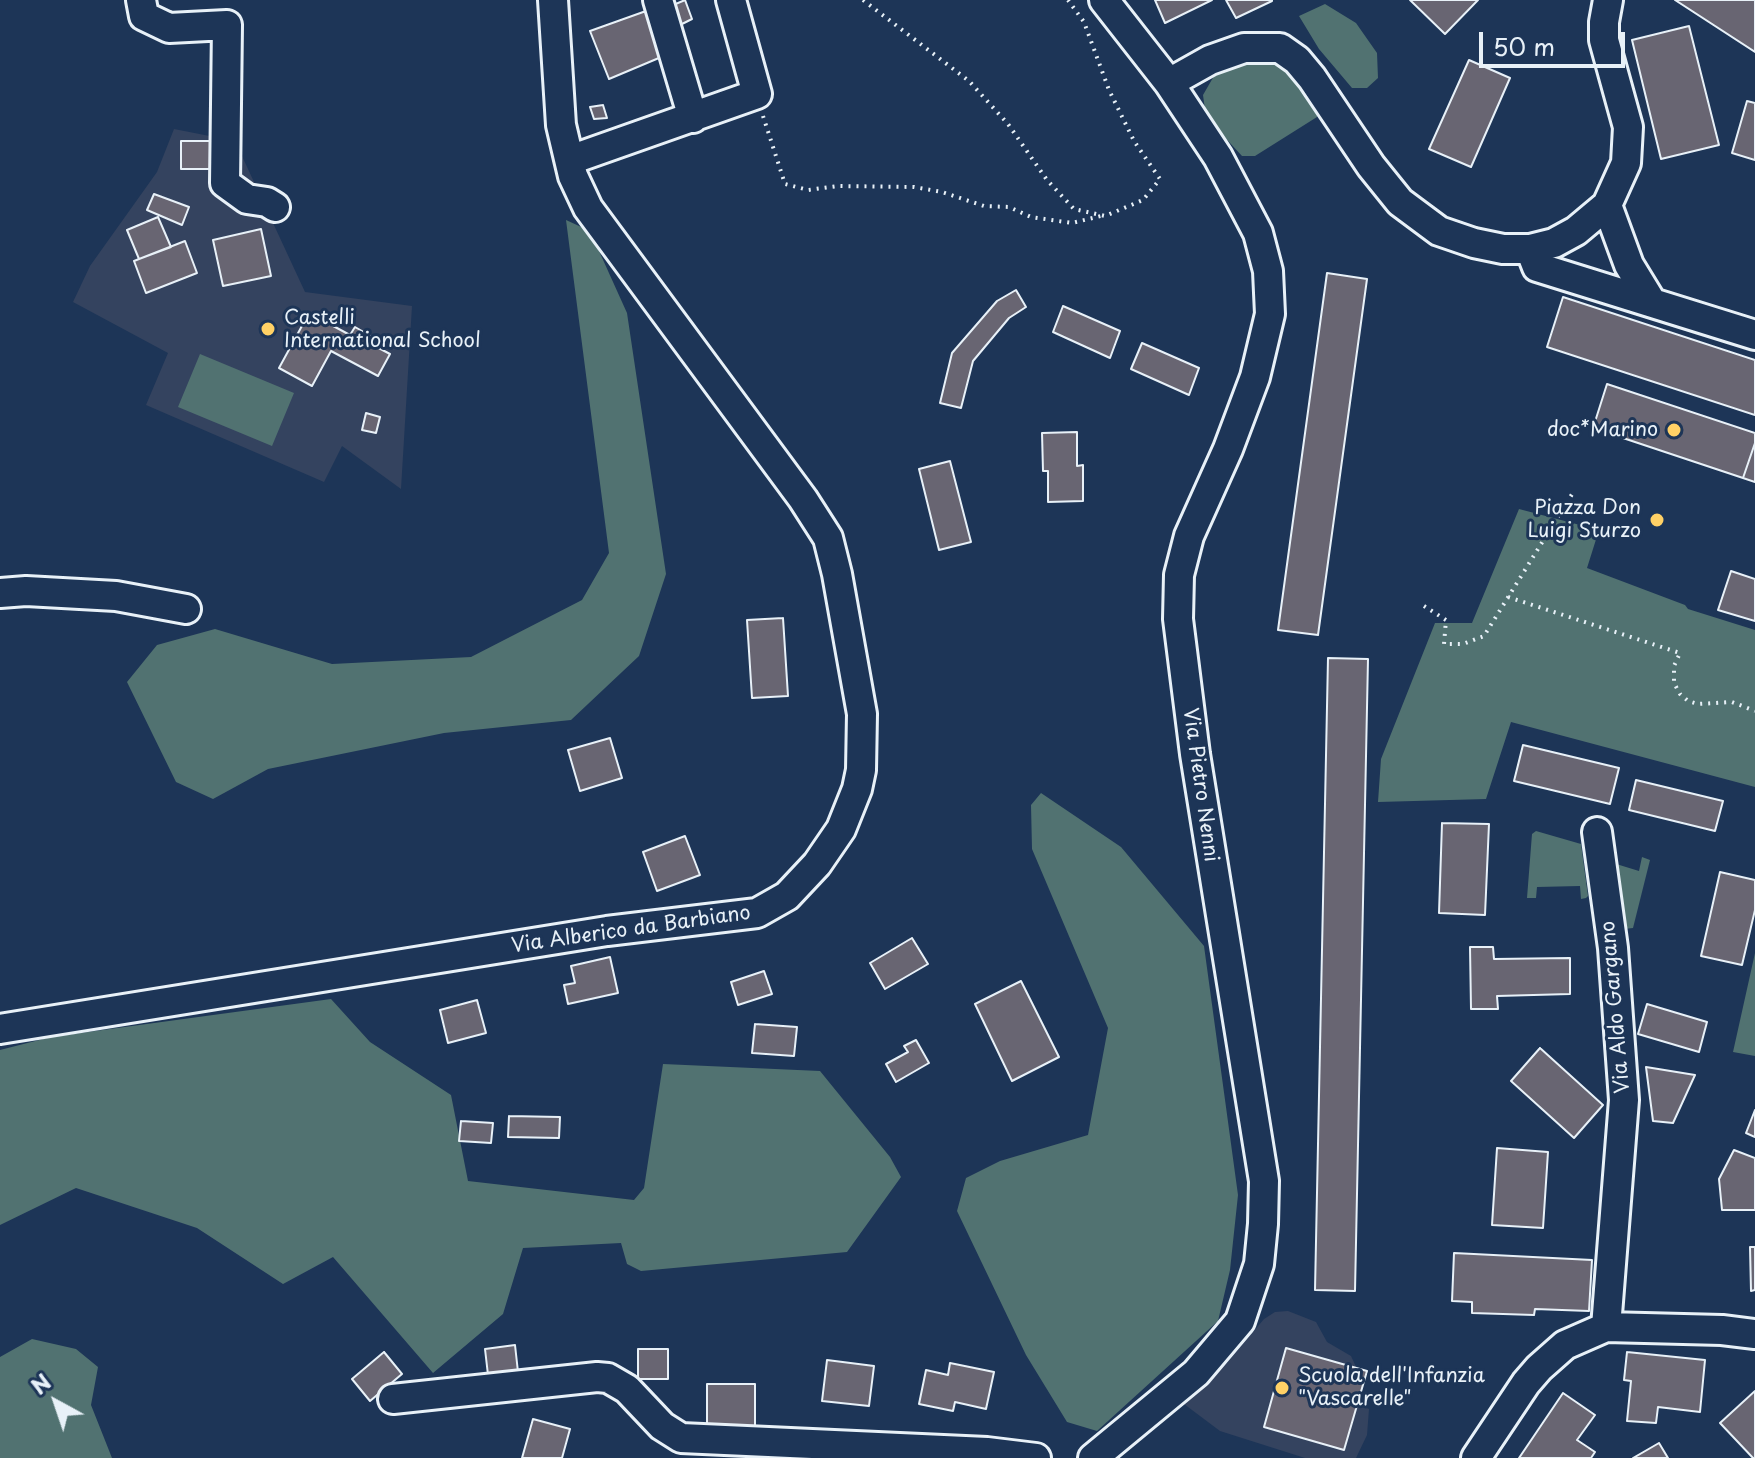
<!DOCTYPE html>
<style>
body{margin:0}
#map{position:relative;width:1755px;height:1458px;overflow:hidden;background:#1d3557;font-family:"Playpen Sans",sans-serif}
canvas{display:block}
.north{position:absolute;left:16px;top:1362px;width:80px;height:80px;-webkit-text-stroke:6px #1d3557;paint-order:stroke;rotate:320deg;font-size:22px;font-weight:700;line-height:32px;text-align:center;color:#e8f1f8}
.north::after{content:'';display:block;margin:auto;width:28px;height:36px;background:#e8f1f8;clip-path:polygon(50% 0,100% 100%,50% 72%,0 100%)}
.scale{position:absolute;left:1479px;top:32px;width:146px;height:36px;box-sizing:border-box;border:4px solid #e8f1f8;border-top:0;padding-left:10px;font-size:24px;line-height:28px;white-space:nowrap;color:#e8f1f8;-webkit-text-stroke:6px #1d3557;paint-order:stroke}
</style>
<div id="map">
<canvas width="1755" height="1458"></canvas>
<div class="north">N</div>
<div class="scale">50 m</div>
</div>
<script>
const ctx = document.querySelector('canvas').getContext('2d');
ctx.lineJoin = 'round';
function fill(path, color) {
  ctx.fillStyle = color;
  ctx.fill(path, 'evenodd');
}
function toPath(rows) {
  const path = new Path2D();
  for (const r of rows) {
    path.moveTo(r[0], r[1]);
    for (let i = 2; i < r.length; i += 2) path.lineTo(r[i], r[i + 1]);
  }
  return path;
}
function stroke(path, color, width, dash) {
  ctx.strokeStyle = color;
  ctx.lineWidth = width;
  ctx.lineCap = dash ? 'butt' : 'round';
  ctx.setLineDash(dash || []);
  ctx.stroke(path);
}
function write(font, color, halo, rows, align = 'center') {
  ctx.font = font + ' "Playpen Sans",sans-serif';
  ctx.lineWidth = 6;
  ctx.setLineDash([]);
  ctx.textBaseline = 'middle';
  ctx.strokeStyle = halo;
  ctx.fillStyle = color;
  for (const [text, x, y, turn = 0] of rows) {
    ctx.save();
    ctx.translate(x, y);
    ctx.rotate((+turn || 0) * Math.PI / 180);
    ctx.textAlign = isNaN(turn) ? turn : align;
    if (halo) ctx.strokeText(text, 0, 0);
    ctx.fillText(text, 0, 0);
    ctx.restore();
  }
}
fill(toPath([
 [174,129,235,141,305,292,412,306,401,489,342,446,324,482,146,405,168,353,73,302,90,266,157,172],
 [1288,1311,1316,1322,1327,1342,1351,1356,1357,1369,1367,1371,1358,1404,1369,1409,1367,1435,1356,1458,1305,1458,1220,1431,1184,1404,1227,1363,1264,1319,1275,1312]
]), '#34435f');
fill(toPath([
 [1325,4,1356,23,1377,53,1378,78,1367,88,1352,88,1319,49,1299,16],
 [1267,55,1284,60,1319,102,1317,117,1255,156,1242,156,1206,117,1203,95,1218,69],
 [566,220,590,231,627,313,666,574,639,656,571,720,444,733,268,769,213,799,176,782,127,682,157,645,215,629,332,664,471,657,582,600,609,553],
 [200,354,294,393,272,446,178,407],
 [1519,509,1599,530,1587,568,1685,605,1688,609,1755,630,1755,787,1511,722,1486,799,1378,802,1381,759,1435,623,1472,623],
 [1041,793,1121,847,1204,946,1238,1195,1230,1270,1218,1321,1097,1431,1067,1422,1026,1355,957,1211,966,1178,1000,1161,1088,1135,1108,1028,1032,849,1031,805],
 [1536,831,1581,844,1588,896,1586,898,1581,899,1580,886,1537,887,1536,898,1527,898,1532,834],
 [1642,857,1650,860,1633,928,1624,929,1613,863,1639,871],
 [1755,953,1755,1056,1733,1052],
 [331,999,370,1042,451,1095,468,1181,634,1200,644,1188,663,1064,820,1071,890,1157,901,1177,847,1252,641,1271,627,1264,621,1243,523,1248,503,1314,433,1373,333,1257,283,1284,197,1228,76,1188,0,1225,0,1050,51,1037],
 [32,1339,76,1349,98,1367,91,1405,112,1458,0,1458,0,1357]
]), '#517271');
const building = toPath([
 [685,0,692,19,678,26,671,6,685,0],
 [1155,0,1212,0,1165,23,1155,0],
 [1226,0,1272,0,1272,1,1236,18,1226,0],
 [1410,0,1478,0,1445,34,1410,0],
 [1675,0,1755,0,1755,52,1675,0],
 [646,11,666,55,609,79,590,31,646,11],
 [1689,26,1719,145,1661,159,1632,40,1689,26],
 [1469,60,1510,78,1471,167,1429,149,1469,60],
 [1747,101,1755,103,1755,160,1732,153,1747,101],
 [603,105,607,118,594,119,590,107,603,105],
 [181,141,218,141,218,169,181,169,181,141],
 [154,194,189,207,182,225,147,210,154,194],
 [158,217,171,247,139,259,127,230,158,217],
 [261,229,271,276,223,286,213,240,261,229],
 [185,241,197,273,146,293,134,261,185,241],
 [1327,273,1367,279,1318,635,1278,630,1327,273],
 [1016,290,1026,307,1009,318,973,361,961,408,940,403,952,353,997,301,1016,290],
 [1563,297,1755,360,1755,415,1547,347,1563,297],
 [1063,306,1120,331,1110,358,1053,332,1063,306],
 [309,313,350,335,355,327,376,339,373,345,390,354,378,376,331,351,312,386,279,368,309,313],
 [1142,343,1199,368,1189,395,1131,369,1142,343],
 [1607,384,1755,433,1755,443,1743,478,1593,428,1607,384],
 [366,413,380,417,376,433,362,430,366,413],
 [1077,432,1077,466,1083,465,1083,501,1048,502,1048,471,1043,471,1042,433,1077,432],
 [1755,443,1755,482,1743,478,1755,443],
 [950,461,971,542,939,550,919,469,950,461],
 [1731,571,1755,579,1755,621,1718,610,1731,571],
 [783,618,788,696,752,698,747,620,783,618],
 [1328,658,1368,659,1355,1291,1315,1290,1328,658],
 [610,738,622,778,580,791,568,750,610,738],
 [1523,745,1619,768,1610,804,1514,781,1523,745],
 [1636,780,1723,801,1715,831,1629,810,1636,780],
 [1442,823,1489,824,1485,915,1439,913,1442,823],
 [685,836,700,875,657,891,643,852,685,836],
 [1720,872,1755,880,1755,910,1742,965,1701,956,1720,872],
 [912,938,928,964,885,989,870,963,912,938],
 [1470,947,1493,947,1494,959,1570,958,1570,994,1497,996,1498,1009,1471,1009,1470,947],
 [610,957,618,993,568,1004,564,985,575,983,571,966,610,957],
 [764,971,772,994,738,1005,731,982,764,971],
 [1021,981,1059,1057,1012,1081,975,1004,1021,981],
 [477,1000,486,1033,448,1043,440,1010,477,1000],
 [1647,1004,1707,1022,1699,1052,1638,1034,1647,1004],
 [755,1024,797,1027,794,1056,752,1053,755,1024],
 [916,1040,929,1063,896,1082,886,1064,908,1052,904,1046,916,1040],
 [1540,1048,1603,1105,1574,1138,1511,1081,1540,1048],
 [1646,1067,1695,1075,1673,1123,1653,1121,1646,1067],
 [1755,1110,1755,1137,1746,1133,1755,1110],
 [509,1116,560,1117,559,1138,508,1137,509,1116],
 [461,1121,493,1123,491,1143,459,1141,461,1121],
 [1497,1148,1548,1152,1543,1228,1492,1225,1497,1148],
 [1734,1150,1755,1158,1755,1210,1722,1210,1719,1179,1734,1150],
 [1750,1247,1755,1247,1755,1290,1751,1291,1750,1247],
 [1454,1253,1592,1260,1589,1311,1535,1309,1534,1315,1472,1313,1472,1302,1452,1301,1454,1253],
 [515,1345,518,1372,488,1375,485,1349,515,1345],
 [1286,1348,1367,1371,1344,1450,1264,1427,1286,1348],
 [638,1349,668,1349,668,1379,638,1379,638,1349],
 [384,1352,402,1374,370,1401,352,1379,384,1352],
 [1627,1352,1705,1360,1700,1412,1658,1407,1656,1423,1627,1421,1631,1381,1624,1380,1627,1352],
 [827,1360,874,1366,869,1406,822,1401,827,1360],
 [950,1363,994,1372,986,1409,955,1402,953,1411,919,1404,926,1370,948,1375,950,1363],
 [707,1384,755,1384,755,1428,707,1429,707,1384],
 [1755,1391,1755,1458,1753,1458,1720,1423,1755,1391],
 [1563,1393,1595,1415,1577,1440,1595,1452,1591,1458,1519,1458,1563,1393],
 [533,1419,570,1429,562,1458,522,1458,533,1419],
 [1659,1443,1668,1458,1633,1458,1659,1443]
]);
fill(building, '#686572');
stroke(building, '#e8f1f8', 2);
const minor = toPath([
 [141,0,144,16,169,28,227,25,225,183,247,199,267,202,275,207],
 [658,0,693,118],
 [1169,83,1210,60,1244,48,1280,48,1297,60,1312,78,1371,166,1400,202,1439,231,1474,243,1503,249,1530,249,1554,243,1576,231,1607,205,1626,163,1628,127,1604,40,1604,22,1608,0],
 [570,160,757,94,731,0],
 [1607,205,1629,265,1651,301],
 [1530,249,1537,267,1755,335],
 [0,593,26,591,116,596,186,609],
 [1597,832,1613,948,1624,1100,1606,1327],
 [0,1029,607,931,757,913,787,896,817,864,841,829,857,789,861,770,862,714,837,574,828,538,803,499,588,208,573,176,561,125,553,0],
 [393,1399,597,1377,608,1378,627,1389,662,1426,681,1438,987,1452,1036,1458],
 [1093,1458,1196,1373,1240,1321,1259,1264,1263,1224,1264,1181,1195,754,1178,619,1179,575,1189,536,1228,449,1255,377,1270,314,1268,271,1258,233,1218,157,1169,83,1104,0],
 [1476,1458,1526,1383,1539,1368,1565,1345,1606,1327,1722,1330,1755,1334]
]);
stroke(minor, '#e8f1f8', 34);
stroke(toPath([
 [863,0,969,81,1008,124,1047,180,1074,209,1105,216,1143,200,1160,179,1134,141,1109,90,1084,22,1068,0],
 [763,116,785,184,808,190,838,186,914,187,942,192,984,206,1009,207,1031,217,1072,223,1101,216],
 [1508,597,1680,653,1674,666,1674,683,1680,694,1688,701,1698,704,1732,702,1755,711],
 [1424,606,1446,620,1444,644,1463,644,1484,636,1574,491]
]), '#e8f1f8', 4, [2, 6]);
stroke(minor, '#1d3557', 28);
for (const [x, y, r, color] of [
 [268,329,8,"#ffd166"],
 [1674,430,8,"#ffd166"],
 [1657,520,8,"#ffd166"],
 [1282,1388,8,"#ffd166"]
]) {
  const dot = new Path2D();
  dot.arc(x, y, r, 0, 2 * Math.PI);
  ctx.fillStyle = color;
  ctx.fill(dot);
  stroke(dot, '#1d3557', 3);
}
write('20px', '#e8f1f8', '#1d3557', [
 ["Castelli",284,318],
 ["International School",284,341],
 ["doc*Marino",1658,430,"right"],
 ["Piazza Don",1641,508,"right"],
 ["Luigi Sturzo",1641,531,"right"],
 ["Scuola dell'Infanzia",1298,1376],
 ["\"Vascarelle\"",1298,1399]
], 'left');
write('20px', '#e8f1f8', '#1d3557', [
 ["Via Pietro Nenni",1200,785,82],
 ["Via Alberico da Barbiano",631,930,-8],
 ["Via Aldo Gargano",1616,1007,-95]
]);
</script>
